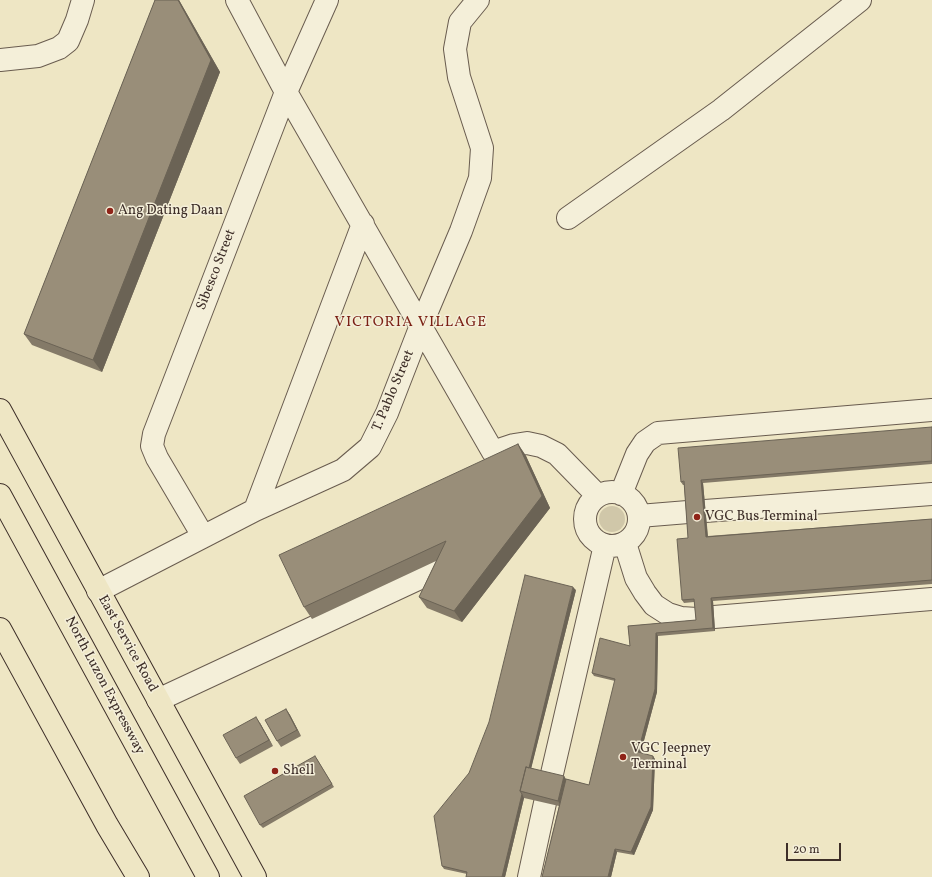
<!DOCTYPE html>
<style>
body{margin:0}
#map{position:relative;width:932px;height:877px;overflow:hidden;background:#eee6c4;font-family:Vollkorn,serif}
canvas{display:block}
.scale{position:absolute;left:786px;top:843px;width:55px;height:18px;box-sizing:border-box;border:2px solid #3d2e28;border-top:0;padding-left:5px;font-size:12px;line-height:14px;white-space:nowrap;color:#3d2e28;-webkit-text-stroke:3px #f4efd9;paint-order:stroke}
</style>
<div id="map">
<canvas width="932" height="877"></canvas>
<div class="scale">20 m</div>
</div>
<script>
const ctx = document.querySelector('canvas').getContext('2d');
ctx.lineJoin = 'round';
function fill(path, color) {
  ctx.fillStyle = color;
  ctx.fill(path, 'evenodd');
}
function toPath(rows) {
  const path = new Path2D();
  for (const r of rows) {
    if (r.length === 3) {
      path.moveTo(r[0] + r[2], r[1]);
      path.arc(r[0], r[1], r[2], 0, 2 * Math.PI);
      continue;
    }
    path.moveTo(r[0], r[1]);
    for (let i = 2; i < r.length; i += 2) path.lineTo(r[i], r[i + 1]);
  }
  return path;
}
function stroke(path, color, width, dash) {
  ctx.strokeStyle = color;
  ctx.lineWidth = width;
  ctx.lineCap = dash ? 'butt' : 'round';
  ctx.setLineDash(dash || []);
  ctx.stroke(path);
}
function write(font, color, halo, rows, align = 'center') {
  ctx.font = font + ' Vollkorn,serif';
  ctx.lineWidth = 3;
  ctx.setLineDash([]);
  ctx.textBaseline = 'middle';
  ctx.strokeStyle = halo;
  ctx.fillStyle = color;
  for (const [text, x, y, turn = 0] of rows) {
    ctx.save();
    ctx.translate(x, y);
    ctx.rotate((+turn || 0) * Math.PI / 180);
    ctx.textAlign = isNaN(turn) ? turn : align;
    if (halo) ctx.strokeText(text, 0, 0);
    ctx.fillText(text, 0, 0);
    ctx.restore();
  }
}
fill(toPath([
 [612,519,13]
]), '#d0c7a9');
const minor = toPath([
 [237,0,286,92,493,452,514,445,527,443,541,446,557,454,598,496],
 [0,60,38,56,59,48,68,41,77,20,83,0],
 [568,218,721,110,860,0],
 [612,519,27],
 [621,494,637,454,645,442,658,433,932,410],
 [255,510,363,224],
 [705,511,932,494],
 [639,516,688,512],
 [203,536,157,458,152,446,154,434,286,92,327,0],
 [625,543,636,578,645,593,654,605,668,614,681,618,697,619],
 [98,591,255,510,343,470,370,447,387,413,420,328,461,231,480,178,482,148,459,77,455,49,460,22,478,0],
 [714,617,932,599],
 [158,700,437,570],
 [551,778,605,545],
 [529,877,545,803]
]);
const major = toPath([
 [0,410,255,877]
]);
const highway = toPath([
 [0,495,208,877],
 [0,629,107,825,138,877]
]);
stroke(minor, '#695c4f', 24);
stroke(major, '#3d2e28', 24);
stroke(highway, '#3d2e28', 24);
stroke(minor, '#f4efd9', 22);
stroke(major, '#eee6c4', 22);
stroke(highway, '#eee6c4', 22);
fill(toPath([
 [155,0,179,0,220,72,102,372,32,345,24,334],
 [932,427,932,464,703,483,708,536,932,519,932,584,713,601,715,631,658,636,657,692,641,752,655,759,653,810,634,855,617,852,611,877,542,877,559,806,524,798,505,877,466,877,467,874,444,869,442,866,469,773,576,590,531,768,566,779,589,785,615,681,594,676,592,673,630,646,628,626,696,620,694,602,684,603,682,600,688,538,684,485,683,485,681,482],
 [518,444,526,456,550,508,462,622,427,608,419,597,436,561,312,619,304,607],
 [286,709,290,715,301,736,281,747,277,741],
 [260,723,273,746,240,764,236,758],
 [317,759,334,787,263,828,260,825]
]), '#847a68');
fill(toPath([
 [178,0,179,0,220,72,102,372,93,360],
 [518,444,526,456,550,508,462,622,454,611],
 [701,480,703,483,708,540,706,537],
 [573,587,576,590,525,793,523,792],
 [711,598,713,601,715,631,713,628],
 [656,633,658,636,657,692,640,755,638,752],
 [286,709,290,715,301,736,297,730],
 [256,717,260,723,273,746,269,740],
 [653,756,655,759,653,810,634,855,631,852],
 [564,776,568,782,562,807,558,801],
 [522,794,524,798,505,877,502,877],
 [615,849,617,852,611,877,608,877]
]), '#6b6355');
const building = toPath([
 [155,0,178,0,211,60,93,360,24,334,155,0],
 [932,427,932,461,701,480,706,537,932,519,932,580,711,598,713,628,656,633,655,689,638,752,653,756,651,807,631,852,615,849,608,877,542,877,566,779,589,785,615,679,592,673,600,638,630,646,628,626,696,620,694,599,682,600,677,539,688,538,684,481,681,482,678,448,932,427],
 [518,444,542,496,454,611,419,597,446,541,304,607,279,555,518,444],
 [525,575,573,587,529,768,526,767,520,791,522,794,502,877,466,877,467,872,442,866,434,816,469,773,489,722,525,575],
 [286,709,297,730,277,741,265,720,286,709],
 [256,717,269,740,236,758,223,735,256,717],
 [315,756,332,784,260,825,244,796,315,756],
 [526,767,564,776,558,801,520,791,526,767]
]);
fill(building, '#998e79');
stroke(building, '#6b6355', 1);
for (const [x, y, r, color] of [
 [110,211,4,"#8f2418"],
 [697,517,4,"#8f2418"],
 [623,757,4,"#8f2418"],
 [275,771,4,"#8f2418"]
]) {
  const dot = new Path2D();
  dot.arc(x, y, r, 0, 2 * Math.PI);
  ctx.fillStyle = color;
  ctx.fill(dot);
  stroke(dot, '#f4efd9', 1.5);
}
write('14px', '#3d2e28', '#f4efd9', [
 ["Ang Dating Daan",118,211],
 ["VGC Bus Terminal",705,517],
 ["VGC Jeepney",631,749],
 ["Terminal",631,765],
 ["Shell",283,771]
], 'left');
write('14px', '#3d2e28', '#f4efd9', [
 ["Sibesco Street",217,270,-69],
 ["T. Pablo Street",394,391,-67],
 ["East Service Road",127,644,61],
 ["North Luzon Expressway",104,686,62]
]);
ctx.letterSpacing = '1px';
write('15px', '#7a1f14', '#f4efd9', [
 ["VICTORIA VILLAGE",411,323]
]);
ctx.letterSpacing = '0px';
</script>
